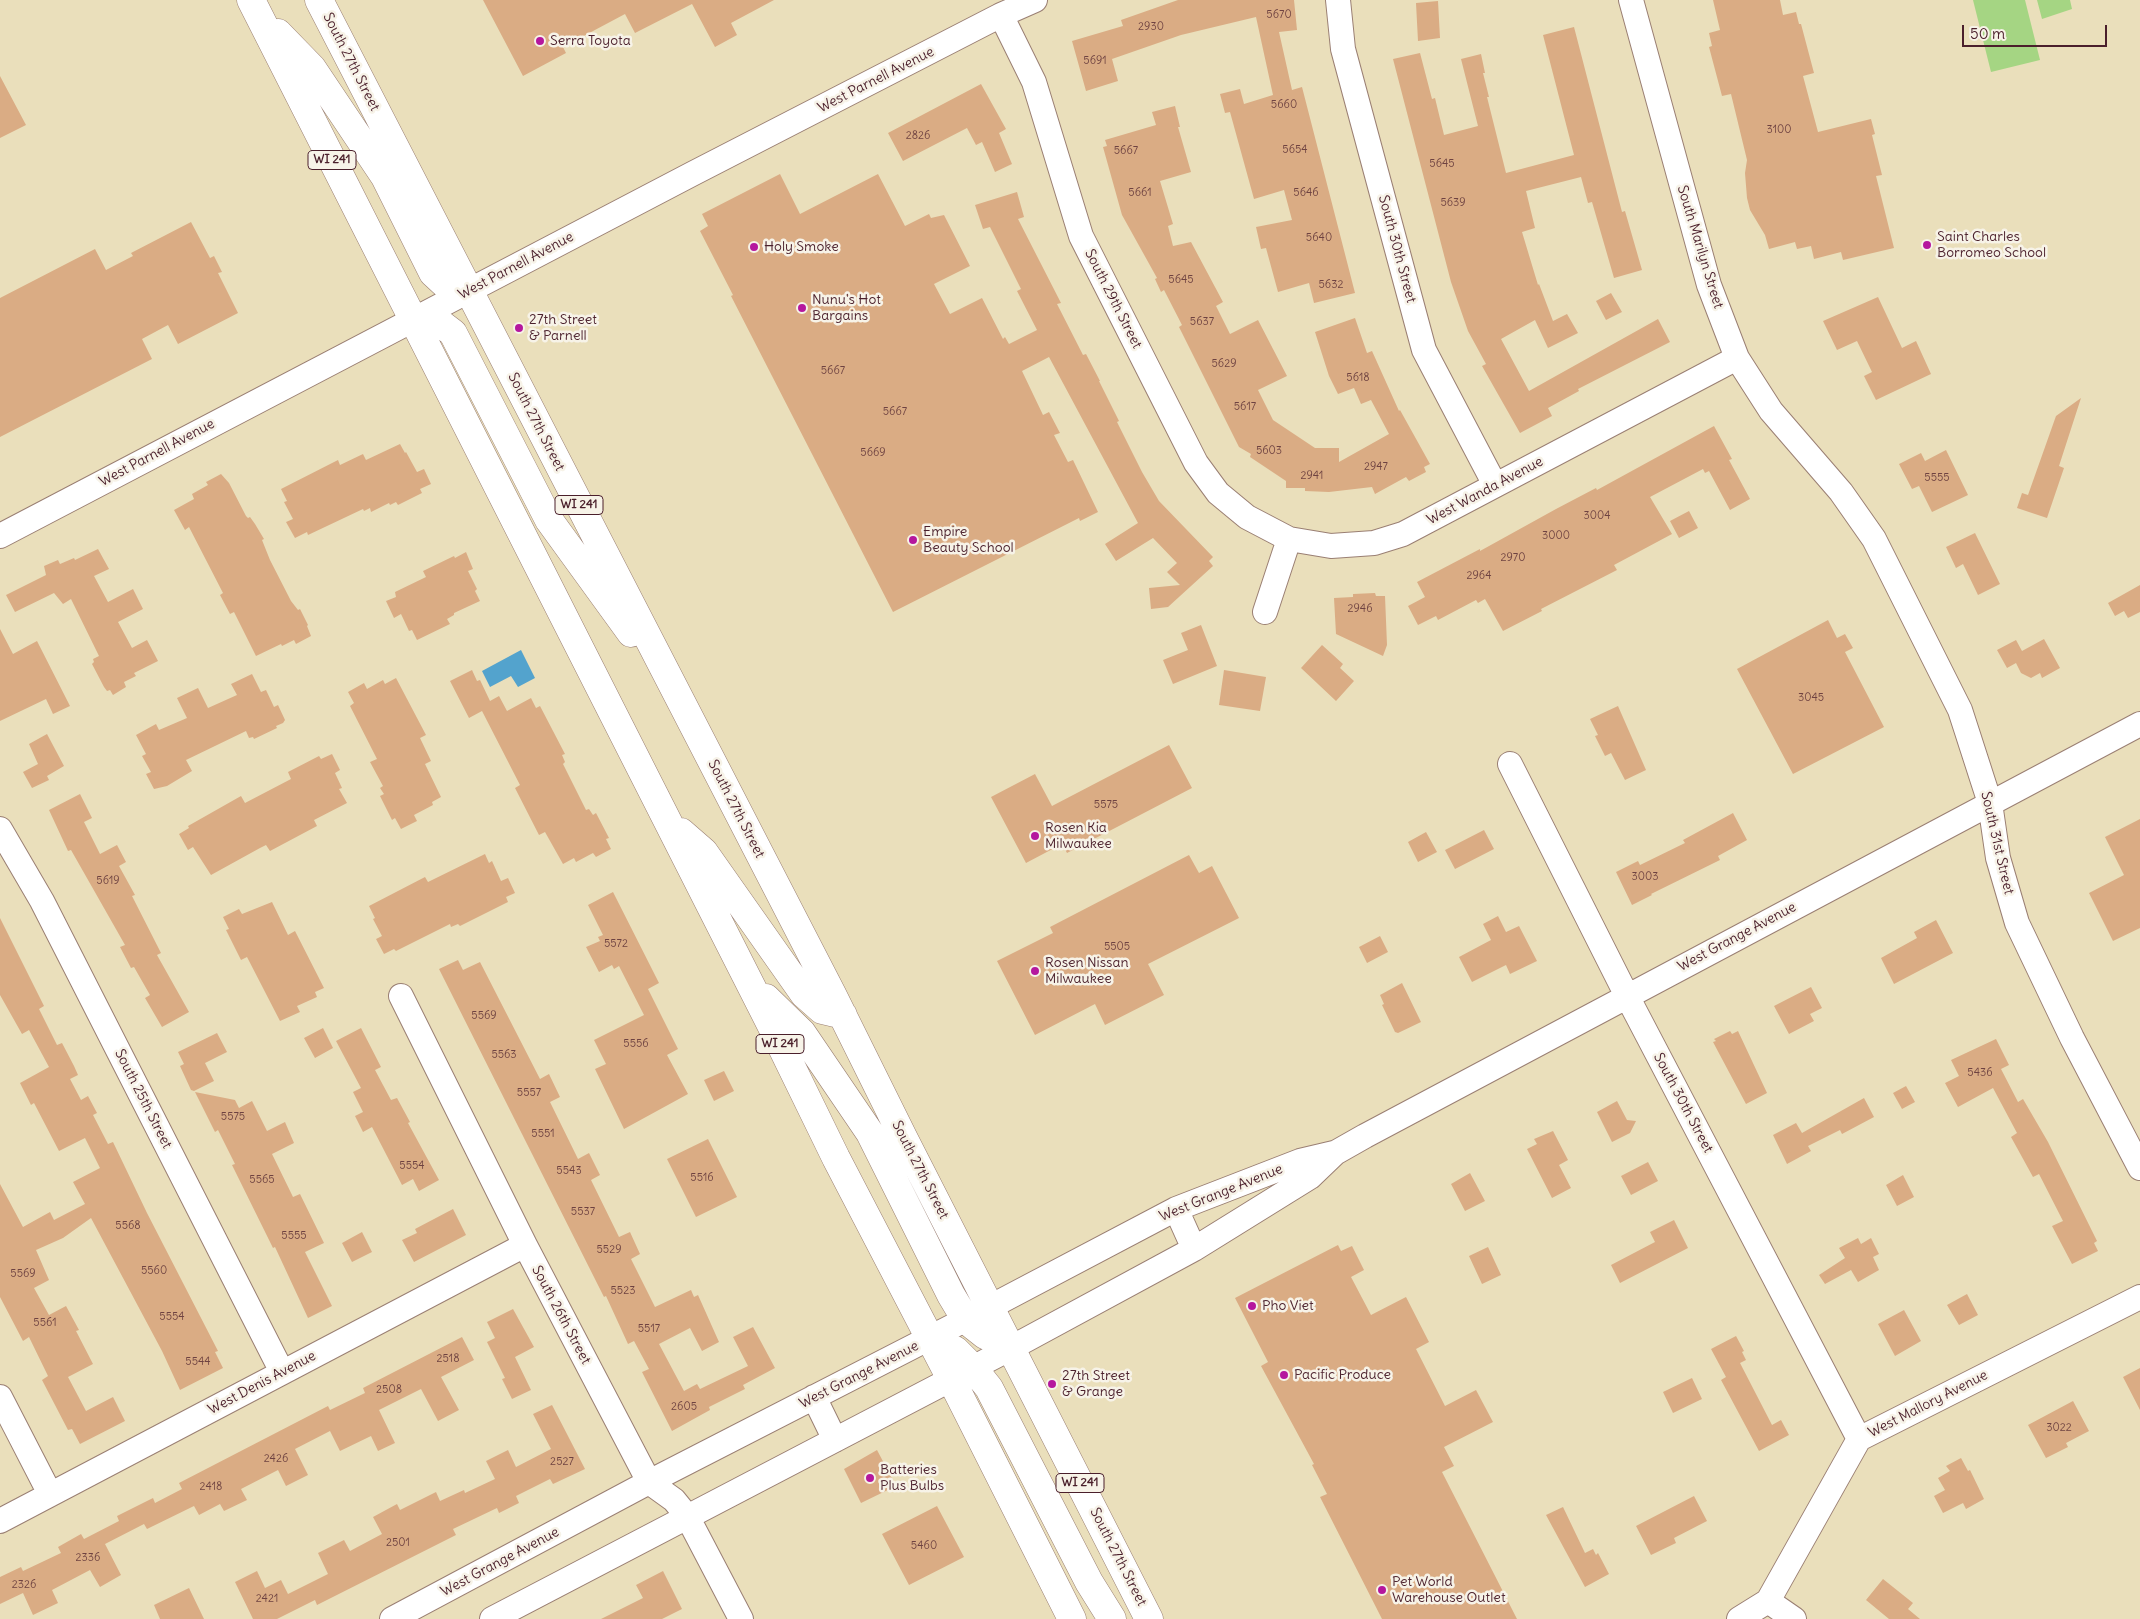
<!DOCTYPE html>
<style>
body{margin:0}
#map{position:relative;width:2140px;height:1619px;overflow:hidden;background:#eadfbb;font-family:Delius,sans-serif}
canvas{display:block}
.scale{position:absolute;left:1962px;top:25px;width:145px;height:22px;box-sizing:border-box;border:2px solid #4a1f2b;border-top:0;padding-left:6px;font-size:15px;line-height:18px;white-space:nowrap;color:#4a1f2b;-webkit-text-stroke:4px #f7f3e8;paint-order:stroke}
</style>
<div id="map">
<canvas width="2140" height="1619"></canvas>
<div class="scale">50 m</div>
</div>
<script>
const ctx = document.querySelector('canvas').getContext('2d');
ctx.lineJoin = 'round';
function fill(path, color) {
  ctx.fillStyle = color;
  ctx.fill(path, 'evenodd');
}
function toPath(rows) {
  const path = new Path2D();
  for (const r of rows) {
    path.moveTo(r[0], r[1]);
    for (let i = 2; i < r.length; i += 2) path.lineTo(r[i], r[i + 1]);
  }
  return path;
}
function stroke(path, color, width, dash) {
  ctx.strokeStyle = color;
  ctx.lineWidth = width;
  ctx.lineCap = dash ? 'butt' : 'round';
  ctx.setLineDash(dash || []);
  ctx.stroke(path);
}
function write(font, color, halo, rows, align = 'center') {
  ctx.font = font + ' Delius,sans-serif';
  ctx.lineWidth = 5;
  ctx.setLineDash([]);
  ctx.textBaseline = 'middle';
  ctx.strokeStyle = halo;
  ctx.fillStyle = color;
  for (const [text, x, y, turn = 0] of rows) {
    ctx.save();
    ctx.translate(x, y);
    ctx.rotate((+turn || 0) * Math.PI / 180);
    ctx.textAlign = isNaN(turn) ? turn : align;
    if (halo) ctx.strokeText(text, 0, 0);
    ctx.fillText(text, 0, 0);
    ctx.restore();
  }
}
fill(toPath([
 [1973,0,2025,0,2040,60,1991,72],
 [2037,0,2070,0,2072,9,2042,19]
]), '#a5d583');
fill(toPath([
 [521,650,535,678,518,687,511,676,490,687,482,671]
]), '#53a3cd');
fill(toPath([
 [483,0,774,0,731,23,737,35,715,47,692,4,635,33,625,14,563,47,566,53,523,76],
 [1178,0,1294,0,1297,30,1279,32,1292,90,1302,87,1355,293,1314,303,1309,283,1278,292,1266,248,1261,249,1256,227,1292,220,1284,190,1254,199,1230,112,1225,113,1220,94,1240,89,1244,104,1273,95,1256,17,1181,35,1112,59,1118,81,1086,91,1072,41,1123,26,1121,20],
 [1713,0,1780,0,1783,15,1796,12,1799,24,1801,24,1814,73,1803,76,1818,132,1871,119,1875,134,1872,135,1882,175,1876,176,1894,248,1843,260,1841,252,1814,259,1811,246,1797,249,1795,242,1769,249,1765,235,1750,210,1747,198,1745,173,1747,160,1731,94,1722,96,1709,47,1712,46,1709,33,1720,30],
 [1438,1,1440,38,1418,41,1416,3],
 [1574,27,1622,212,1625,211,1642,270,1614,278,1592,202,1588,203,1581,177,1526,191,1535,228,1522,232,1538,285,1539,284,1553,321,1567,314,1578,333,1548,348,1535,320,1501,339,1529,391,1658,319,1670,342,1578,389,1579,391,1548,408,1552,416,1520,433,1482,366,1486,364,1468,331,1451,282,1393,59,1420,53,1432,99,1435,98,1444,135,1478,126,1461,59,1481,54,1485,73,1483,73,1489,97,1487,97,1506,173,1574,155,1543,35],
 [0,76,26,125,0,138],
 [981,84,1006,129,999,133,1012,164,995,172,982,142,976,145,967,128,903,161,888,133],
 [1175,106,1180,127,1178,127,1191,172,1160,181,1173,224,1168,226,1173,246,1191,242,1223,302,1216,306,1230,334,1258,320,1287,376,1258,390,1273,420,1315,448,1339,448,1339,462,1389,434,1371,400,1361,404,1354,388,1338,394,1329,376,1315,332,1355,318,1367,353,1372,351,1399,411,1400,410,1430,464,1424,467,1426,472,1409,481,1406,477,1375,494,1372,487,1329,492,1305,491,1305,488,1286,488,1286,481,1250,457,1251,454,1239,447,1179,327,1182,325,1164,290,1161,292,1155,279,1157,278,1122,215,1103,147,1107,146,1105,140,1156,125,1152,112],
 [780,174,800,214,878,174,905,226,929,214,931,218,944,215,970,266,934,284,950,314,982,298,1003,339,1005,337,1009,344,1037,330,1017,291,1021,289,990,227,983,229,975,205,1017,192,1024,217,1018,219,1061,303,1057,304,1083,355,1086,354,1100,381,1099,381,1119,421,1117,422,1142,472,1159,501,1213,557,1209,561,1213,566,1168,607,1151,609,1149,588,1180,585,1167,572,1177,563,1153,538,1116,561,1105,544,1138,523,1049,357,1022,371,1043,415,1049,412,1060,433,1054,435,1068,462,1073,460,1098,512,1080,521,1079,518,893,612,731,296,733,295,700,231,708,226,702,214],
 [191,222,210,258,214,256,222,272,218,273,238,313,178,344,168,325,142,339,152,359,0,437,0,298,95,249,106,270,133,256,131,253],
 [1611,293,1622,312,1606,320,1596,301],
 [1878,297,1902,348,1916,341,1931,374,1876,400,1864,376,1872,372,1857,341,1837,350,1823,321],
 [2081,398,2059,466,2064,468,2047,518,2017,508,2022,493,2028,495,2056,416],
 [1714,426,1732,459,1729,460,1750,499,1730,510,1709,471,1705,473,1703,469,1650,497,1672,534,1614,565,1617,570,1541,609,1542,611,1503,631,1485,599,1478,603,1476,600,1438,620,1436,616,1418,625,1408,606,1425,597,1417,582,1480,549,1480,551,1556,509,1596,488,1597,490],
 [400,444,405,453,406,452,417,472,424,469,431,484,420,489,422,493,398,505,396,502,390,505,389,503,371,512,370,508,364,511,363,509,308,535,307,532,295,538,286,522,293,519,284,502,287,501,281,489,338,460,340,465,363,454,366,460],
 [1946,450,1968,495,1932,512,1919,486,1912,489,1899,464,1921,453,1925,461],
 [221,474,229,483,246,516,248,518,250,517,255,524,264,539,262,540,270,560,291,601,298,610,300,609,308,625,307,626,311,636,296,644,294,640,282,646,281,644,256,656,234,612,230,614,220,595,223,593,189,527,185,530,174,510,194,499,192,494,208,485,206,482],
 [1689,511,1698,528,1679,538,1670,521],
 [1975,533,2000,584,1978,595,1963,564,1956,568,1946,547],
 [98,549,109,569,94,576,108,602,133,589,143,609,118,622,132,648,147,640,158,661,134,673,136,676,124,682,126,687,113,695,110,690,107,691,104,687,92,664,94,662,93,659,99,656,71,599,63,604,54,593,15,612,6,595,46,575,44,566,58,560,60,564,74,558,75,560],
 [466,552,473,569,468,571,477,589,475,591,480,601,454,613,454,615,447,619,450,624,417,640,412,630,409,631,401,614,394,618,386,601,396,597,395,592,426,577,423,571,454,556,455,558],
 [2140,585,2140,612,2128,618,2124,611,2115,616,2108,603],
 [1375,593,1376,596,1385,596,1387,645,1383,656,1336,634,1334,598,1353,597,1353,594],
 [1828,620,1837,638,1845,634,1853,648,1845,652,1884,727,1793,774,1737,669],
 [1201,625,1217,666,1173,684,1163,660,1188,650,1181,633],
 [0,629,13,654,37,641,70,706,53,714,46,699,0,721],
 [2044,639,2060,668,2042,678,2040,673,2031,678,2021,673,2016,663,2007,668,1997,650,2016,640,2022,651],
 [1322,645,1343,664,1340,668,1354,681,1336,701,1301,668],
 [472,670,477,681,480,680,490,701,499,696,507,711,531,698,536,708,540,706,565,754,562,755,565,762,563,764,586,810,589,809,593,815,596,813,609,838,606,839,611,849,596,857,593,853,576,862,574,858,563,864,545,832,539,835,515,788,520,785,482,711,469,718,450,681],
 [1224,670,1266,677,1260,711,1219,705],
 [252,674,261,692,266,690,274,707,278,705,285,720,283,723,276,726,277,728,254,739,253,737,249,738,246,731,186,760,192,771,167,786,154,789,146,774,151,772,142,756,146,754,136,735,156,724,159,730,187,718,177,698,198,688,208,708,237,695,231,684],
 [396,678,426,735,420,738,431,761,425,764,441,797,432,802,433,805,414,815,417,821,401,829,395,818,392,820,380,796,384,794,380,788,383,786,370,762,377,759,350,706,354,703,348,692,364,683,367,689,383,680,385,684],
 [1618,706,1646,770,1625,780,1611,753,1605,756,1595,736,1598,735,1590,719],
 [47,734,64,766,47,776,49,780,32,788,23,772,38,764,29,744],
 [1169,745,1192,788,1067,853,1062,844,1026,863,991,797,1035,774,1052,806],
 [332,754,340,770,335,773,342,788,339,789,347,803,314,820,317,826,270,851,266,845,260,848,211,875,193,847,188,850,179,834,189,828,188,826,241,796,245,803,291,779,288,772,319,756,321,759],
 [80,794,92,818,84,822,100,854,117,845,126,862,119,866,135,895,132,896,161,953,157,955,189,1012,162,1027,145,998,150,995,134,967,131,968,120,947,125,945,71,850,68,851,49,810],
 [1733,813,1747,840,1718,856,1720,860,1651,894,1652,895,1632,905,1616,872,1638,861,1640,865,1685,843,1683,840],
 [2140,819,2140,928,2113,941,2089,893,2124,875,2105,837],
 [1484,830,1494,849,1455,869,1445,850],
 [1426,832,1437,852,1418,862,1408,842],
 [485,854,489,863,492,861,501,881,508,878,515,893,506,897,508,902,460,926,458,924,451,927,450,924,396,951,394,949,384,954,376,939,382,936,373,919,375,918,369,906,425,877,428,882],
 [1189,855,1199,873,1212,866,1239,918,1148,964,1164,995,1105,1025,1095,1004,1035,1035,997,961,1053,933,1050,927],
 [613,892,659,983,648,989,678,1049,667,1055,688,1094,624,1129,595,1069,606,1064,594,1040,644,1015,619,966,614,969,612,965,599,972,586,947,600,941,598,937,603,935,588,905],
 [272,902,288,935,295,931,324,988,315,992,317,997,297,1006,300,1012,280,1021,247,957,241,960,226,930,229,929,223,917,239,909,242,914],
 [1498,916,1506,932,1519,926,1537,961,1510,974,1506,965,1472,982,1459,957,1491,940,1483,924],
 [0,918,44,1006,39,1009,57,1045,62,1043,74,1066,78,1075,70,1079,81,1100,88,1096,97,1113,93,1115,108,1144,113,1142,147,1213,218,1351,215,1352,223,1368,180,1390,162,1351,91,1218,63,1238,36,1250,49,1280,34,1288,49,1315,66,1306,79,1330,76,1331,93,1364,68,1377,86,1411,113,1397,125,1421,80,1444,72,1429,68,1430,42,1380,48,1376,29,1337,23,1341,0,1297,0,1184,23,1227,50,1212,54,1220,85,1204,73,1182,100,1168,85,1138,59,1151,34,1103,31,1105,20,1083,49,1067,29,1030,22,1034,0,995],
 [1936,920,1953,953,1894,984,1881,958,1917,938,1914,932],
 [1380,936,1388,952,1367,963,1359,947],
 [458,960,463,970,480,962,540,1079,549,1074,560,1097,550,1102,578,1159,589,1153,600,1175,591,1180,619,1237,630,1232,640,1254,631,1259,655,1307,691,1290,694,1297,698,1295,719,1342,702,1351,690,1328,659,1344,684,1391,697,1384,700,1389,748,1366,733,1337,753,1327,775,1368,743,1385,745,1389,709,1407,710,1410,672,1431,642,1372,649,1369,634,1341,628,1344,606,1296,604,1297,439,969],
 [1402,983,1421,1022,1398,1033,1395,1032,1382,1005,1384,1004,1380,995],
 [1811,987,1822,1008,1810,1014,1814,1021,1789,1034,1774,1006],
 [323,1028,333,1048,315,1058,304,1038],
 [361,1028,381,1067,375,1070,391,1100,397,1098,410,1122,408,1123,439,1180,419,1191,413,1179,402,1185,372,1127,363,1132,355,1116,363,1112,353,1092,361,1088,336,1041],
 [1730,1031,1732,1034,1738,1031,1767,1093,1746,1104,1713,1042,1716,1041,1714,1039],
 [217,1033,227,1052,205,1063,214,1081,194,1091,191,1090,180,1066,184,1064,178,1052],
 [1996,1039,2009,1065,2001,1069,2018,1102,2023,1099,2048,1142,2097,1241,2094,1243,2098,1251,2072,1264,2052,1226,2063,1221,2039,1174,2033,1177,2011,1137,2017,1133,1993,1088,1958,1107,1945,1083,1959,1076,1951,1060],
 [724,1071,734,1091,714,1101,704,1080],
 [1906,1086,1915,1102,1902,1109,1893,1093],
 [195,1092,235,1100,239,1108,252,1101,267,1131,285,1122,294,1143,272,1154,293,1197,300,1194,324,1243,305,1252,332,1306,308,1318,275,1247,273,1248,232,1165,235,1164,218,1130,215,1132],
 [1864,1098,1874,1117,1842,1134,1840,1130,1808,1146,1811,1151,1787,1164,1773,1135,1796,1123,1802,1133],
 [1617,1101,1627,1120,1636,1121,1630,1133,1612,1142,1597,1112],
 [1553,1131,1568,1160,1559,1165,1571,1188,1552,1198,1527,1149,1537,1144,1534,1139],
 [708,1139,737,1197,696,1217,667,1159],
 [1648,1162,1658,1181,1631,1195,1621,1176],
 [1470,1173,1485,1201,1465,1211,1451,1184],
 [1903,1175,1914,1197,1897,1206,1886,1185],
 [453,1209,466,1235,414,1262,402,1240,417,1233,415,1229],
 [1674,1220,1688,1248,1620,1283,1611,1265,1655,1242,1650,1232],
 [362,1232,372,1252,352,1262,342,1243],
 [1858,1238,1861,1244,1871,1238,1879,1254,1873,1257,1879,1270,1858,1282,1851,1270,1825,1284,1819,1275,1845,1258,1839,1248],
 [1338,1245,1341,1251,1352,1246,1364,1270,1351,1277,1371,1315,1406,1297,1429,1342,1416,1349,1445,1406,1476,1390,1493,1422,1444,1447,1454,1466,1442,1472,1517,1619,1382,1619,1320,1497,1327,1494,1312,1465,1314,1464,1261,1366,1268,1362,1235,1298],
 [1488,1247,1501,1275,1482,1284,1469,1256],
 [1967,1294,1978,1315,1959,1325,1947,1305],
 [513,1309,534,1347,515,1357,531,1390,512,1399,502,1379,505,1378,487,1342,495,1338,487,1322],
 [1904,1310,1921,1341,1895,1356,1878,1324],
 [1736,1336,1744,1351,1742,1352,1746,1360,1740,1363,1772,1425,1781,1420,1789,1435,1759,1451,1721,1380,1726,1377,1711,1349],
 [462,1337,474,1360,441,1377,459,1410,438,1421,421,1389,379,1410,395,1443,378,1451,371,1436,340,1451,330,1431,295,1449,308,1475,286,1486,278,1470,241,1489,247,1500,224,1511,220,1504,199,1515,194,1506,147,1529,144,1524,105,1544,121,1575,100,1587,90,1570,52,1590,58,1603,33,1615,23,1593,0,1604,0,1577,21,1567,23,1571,61,1553,58,1547,81,1534,84,1539,119,1521,117,1516,153,1498,155,1503,182,1489,179,1483,328,1406,330,1410,365,1393,363,1388],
 [2140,1368,2140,1410,2123,1377],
 [1692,1378,1702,1399,1673,1413,1663,1392],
 [2073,1401,2089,1431,2066,1443,2068,1447,2046,1458,2028,1425],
 [552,1405,585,1469,553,1484,550,1479,516,1496,519,1503,499,1513,497,1508,453,1529,456,1535,317,1605,315,1600,277,1619,253,1619,235,1582,257,1571,265,1588,281,1580,288,1594,328,1574,318,1553,344,1540,350,1551,382,1534,373,1517,397,1504,400,1510,436,1492,440,1501,464,1490,465,1493,495,1479,486,1461,508,1450,516,1467,551,1449,533,1414],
 [877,1450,896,1486,861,1503,844,1469],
 [1961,1458,1968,1471,1970,1470,1984,1499,1966,1509,1963,1503,1943,1513,1934,1496,1945,1490,1938,1478,1950,1471,1946,1466],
 [1694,1496,1707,1521,1674,1538,1676,1543,1651,1555,1636,1526],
 [937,1506,964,1557,909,1585,882,1534],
 [1563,1507,1585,1553,1593,1549,1596,1555,1598,1553,1609,1574,1585,1587,1546,1515],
 [663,1571,682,1609,662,1619,601,1619,643,1598,636,1585],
 [1883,1579,1913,1603,1908,1609,1920,1619,1889,1619,1866,1600],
 [189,1588,204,1619,160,1619,154,1605]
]), '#daac84');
const minor = toPath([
 [1338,0,1343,49,1424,350,1495,485],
 [1631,0,1709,285,1737,358,1771,411,1841,492,1874,539,1960,710,1990,803,1998,858,2017,923,2072,1038,2140,1168],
 [1001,15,1034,82,1081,236,1196,463,1218,493,1247,517,1289,539],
 [0,536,692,174,1001,15,1035,0],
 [1265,612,1289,539,1331,546,1374,543,1403,534,1737,358],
 [1510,764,1627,996,1859,1439],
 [0,829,42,901,282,1372],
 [401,996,525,1245,649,1482,674,1500,687,1516,741,1619],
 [1176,1209,1194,1249],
 [0,1397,50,1494],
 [814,1397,835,1440],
 [0,1521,525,1245],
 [1768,1601,1794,1619],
 [392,1619,649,1482,990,1307,1176,1209,1300,1161,1334,1153],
 [492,1619,1011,1348,1194,1249,1310,1177,1335,1153,1365,1136,2140,724],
 [1739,1619,1768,1601,1859,1439,2140,1297]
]);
const major = toPath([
 [251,0,772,1027,836,1158,951,1379,1072,1619],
 [319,0,832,994,903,1137,1149,1619],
 [278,33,312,68,385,177,433,273,446,285,469,291],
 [413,320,436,320,453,333,549,520,631,633],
 [681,832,704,852,804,994,822,1010,843,1015],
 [766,998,802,1033,870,1133,951,1295,966,1320,985,1335,1011,1348],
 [930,1338,955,1350,973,1368,989,1388,1089,1582,1112,1619]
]);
stroke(minor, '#9a7f73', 26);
stroke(major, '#9a7f73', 29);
stroke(minor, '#fff', 24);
stroke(major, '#fff', 28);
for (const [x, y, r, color] of [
 [540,41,5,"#b5179e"],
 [1927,245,5,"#b5179e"],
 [754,247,5,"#b5179e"],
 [802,308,5,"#b5179e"],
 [519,328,5,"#b5179e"],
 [913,540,5,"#b5179e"],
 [1035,836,5,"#b5179e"],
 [1035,971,5,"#b5179e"],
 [1252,1306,5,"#b5179e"],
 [1284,1375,5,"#b5179e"],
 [1052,1384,5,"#b5179e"],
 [870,1478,5,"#b5179e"],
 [1382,1590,5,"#b5179e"]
]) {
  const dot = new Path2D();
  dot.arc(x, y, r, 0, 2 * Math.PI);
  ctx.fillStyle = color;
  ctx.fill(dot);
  stroke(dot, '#f7f3e8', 2);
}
write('11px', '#6e4241', null, [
 ["5670",1279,15],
 ["2930",1151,27],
 ["5691",1095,61],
 ["5660",1284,105],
 ["3100",1779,130],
 ["2826",918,136],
 ["5654",1295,150],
 ["5667",1126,151],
 ["5645",1442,164],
 ["5661",1140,193],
 ["5646",1306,193],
 ["5639",1453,203],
 ["5640",1319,238],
 ["5645",1181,280],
 ["5632",1331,285],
 ["5637",1202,322],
 ["5629",1224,364],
 ["5667",833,371],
 ["5618",1358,378],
 ["5617",1245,407],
 ["5667",895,412],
 ["5603",1269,451],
 ["5669",873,453],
 ["2947",1376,467],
 ["2941",1312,476],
 ["5555",1937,478],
 ["3004",1597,516],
 ["3000",1556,536],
 ["2970",1513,558],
 ["2964",1479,576],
 ["2946",1360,609],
 ["3045",1811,698],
 ["5575",1106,805],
 ["3003",1645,877],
 ["5619",108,881],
 ["5572",616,944],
 ["5505",1117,947],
 ["5569",484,1016],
 ["5556",636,1044],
 ["5563",504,1055],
 ["5436",1980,1073],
 ["5557",529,1093],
 ["5575",233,1117],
 ["5551",543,1134],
 ["5554",412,1166],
 ["5543",569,1171],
 ["5516",702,1178],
 ["5565",262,1180],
 ["5537",583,1212],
 ["5568",128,1226],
 ["5555",294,1236],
 ["5529",609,1250],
 ["5560",154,1271],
 ["5569",23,1274],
 ["5523",623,1291],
 ["5554",172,1317],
 ["5561",45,1323],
 ["5517",649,1329],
 ["2518",448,1359],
 ["5544",198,1362],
 ["2508",389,1390],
 ["2605",684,1407],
 ["3022",2059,1428],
 ["2426",276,1459],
 ["2527",562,1462],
 ["2418",211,1487],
 ["2501",398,1543],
 ["5460",924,1546],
 ["2336",88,1558],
 ["2326",24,1585],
 ["2421",267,1599]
]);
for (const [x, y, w] of [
 [332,160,48],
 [579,505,48],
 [780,1044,48],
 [1080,1483,48]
]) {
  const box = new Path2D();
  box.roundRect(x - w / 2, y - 9.5, w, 19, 4);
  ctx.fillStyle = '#f7f3e8';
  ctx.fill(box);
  stroke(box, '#4a1f2b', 1);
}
write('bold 12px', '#4a1f2b', null, [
 ["WI 241",332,160],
 ["WI 241",579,505],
 ["WI 241",780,1044],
 ["WI 241",1080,1483]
]);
write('14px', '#4a1f2b', '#f7f3e8', [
 ["Serra Toyota",550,41],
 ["Saint Charles",1937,237],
 ["Borromeo School",1937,253],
 ["Holy Smoke",764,247],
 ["Nunu's Hot",812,300],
 ["Bargains",812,316],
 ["27th Street",529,320],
 ["& Parnell",529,336],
 ["Empire",923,532],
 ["Beauty School",923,548],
 ["Rosen Kia",1045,828],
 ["Milwaukee",1045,844],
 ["Rosen Nissan",1045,963],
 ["Milwaukee",1045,979],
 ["Pho Viet",1262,1306],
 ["Pacific Produce",1294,1375],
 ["27th Street",1062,1376],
 ["& Grange",1062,1392],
 ["Batteries",880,1470],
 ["Plus Bulbs",880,1486],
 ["Pet World",1392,1582],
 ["Warehouse Outlet",1392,1598]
], 'left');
write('14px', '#4a1f2b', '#f7f3e8', [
 ["South 27th Street",351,62,63],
 ["West Parnell Avenue",876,80,-27],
 ["South Marilyn Street",1700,247,73],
 ["South 30th Street",1397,249,75],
 ["West Parnell Avenue",516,266,-28],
 ["South 29th Street",1113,299,63],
 ["South 27th Street",536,422,63],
 ["West Parnell Avenue",157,453,-28],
 ["West Wanda Avenue",1485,491,-28],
 ["South 27th Street",736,809,63],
 ["South 31st Street",1997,843,77],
 ["West Grange Avenue",1737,937,-28],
 ["South 25th Street",143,1099,63],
 ["South 30th Street",1683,1103,62],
 ["South 27th Street",920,1170,63],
 ["West Grange Avenue",1221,1193,-22],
 ["South 26th Street",561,1315,62],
 ["West Grange Avenue",859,1375,-27],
 ["West Denis Avenue",262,1383,-28],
 ["West Mallory Avenue",1928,1404,-27],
 ["South 27th Street",1118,1557,63],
 ["West Grange Avenue",500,1562,-28]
]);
</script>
